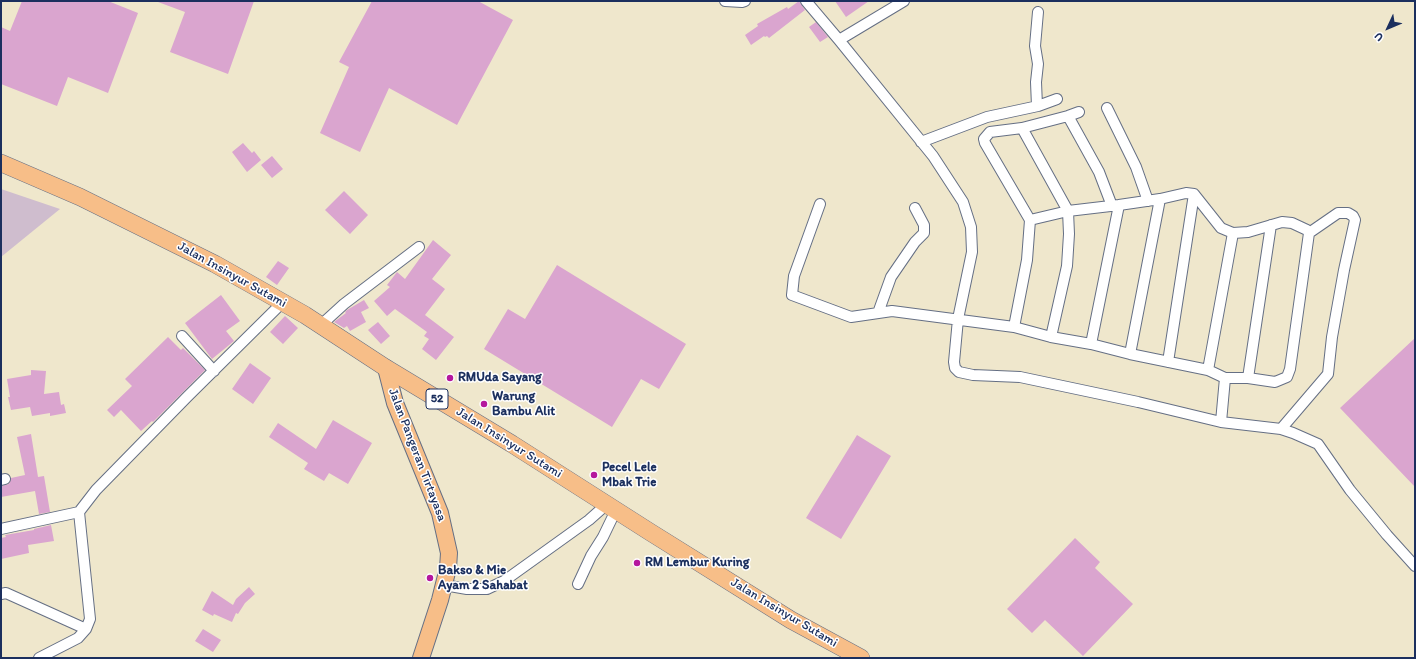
<!DOCTYPE html>
<style>
body{margin:0}
#map{position:relative;width:1416px;height:659px;overflow:hidden;background:#efe7cc;font-family:Itim,sans-serif}
canvas{display:block}
.frame{position:absolute;inset:0;border:2px solid #1b2f5e;pointer-events:none}
.north{position:absolute;left:1368px;top:8px;width:40px;height:40px;-webkit-text-stroke:3px #fff;paint-order:stroke;rotate:226deg;font-size:11px;font-weight:700;line-height:16px;text-align:center;color:#1b2f5e}
.north::after{content:'';display:block;margin:auto;width:14px;height:18px;background:#1b2f5e;clip-path:polygon(50% 0,100% 100%,50% 72%,0 100%)}
</style>
<div id="map">
<canvas width="1416" height="659"></canvas>
<div class="frame"></div>
<div class="north">U</div>
</div>
<script>
const ctx = document.querySelector('canvas').getContext('2d');
ctx.lineJoin = 'round';
function fill(path, color) {
  ctx.fillStyle = color;
  ctx.fill(path, 'evenodd');
}
function toPath(rows) {
  const path = new Path2D();
  for (const r of rows) {
    path.moveTo(r[0], r[1]);
    for (let i = 2; i < r.length; i += 2) path.lineTo(r[i], r[i + 1]);
  }
  return path;
}
function stroke(path, color, width, dash) {
  ctx.strokeStyle = color;
  ctx.lineWidth = width;
  ctx.lineCap = dash ? 'butt' : 'round';
  ctx.setLineDash(dash || []);
  ctx.stroke(path);
}
function write(font, color, halo, rows, align = 'center') {
  ctx.font = font + ' Itim,sans-serif';
  ctx.lineWidth = 3;
  ctx.setLineDash([]);
  ctx.textBaseline = 'middle';
  ctx.strokeStyle = halo;
  ctx.fillStyle = color;
  for (const [text, x, y, turn = 0] of rows) {
    ctx.save();
    ctx.translate(x, y);
    ctx.rotate((+turn || 0) * Math.PI / 180);
    ctx.textAlign = isNaN(turn) ? turn : align;
    if (halo) ctx.strokeText(text, 0, 0);
    ctx.fillText(text, 0, 0);
    ctx.restore();
  }
}
fill(toPath([
 [1,189,60,209,1,257]
]), '#cfbdce');
fill(toPath([
 [22,1,108,1,138,13,108,93,68,77,57,106,1,84,1,27,10,31],
 [158,1,254,1,228,74,170,52,185,12,158,2],
 [372,1,478,1,513,20,457,125,389,88,360,152,320,133,349,67,339,62],
 [799,1,805,10,769,38,767,36,765,37,764,36,751,45,745,35,758,26,757,24,787,7,788,9],
 [835,1,869,1,846,17],
 [816,22,828,37,820,42,809,27],
 [243,143,252,153,254,151,261,160,247,172,232,152],
 [272,156,283,169,272,178,261,165],
 [344,191,368,215,350,234,325,210],
 [433,240,451,255,432,279,445,289,425,315,454,337,436,360,422,349,429,339,424,336,427,332,395,309,387,316,374,301,390,287,387,285,397,272,405,279],
 [278,261,289,268,277,285,266,277],
 [557,265,686,344,659,389,641,379,612,427,484,349,508,309,525,319],
 [221,295,240,321,226,331,234,341,212,359,185,323],
 [364,300,369,308,361,312,366,322,350,331,347,326,344,328,334,322,346,313,345,312,347,310],
 [285,316,298,328,283,344,270,332],
 [378,322,390,336,381,344,368,330],
 [168,337,181,350,183,348,205,370,153,422,152,421,141,431,121,410,114,417,107,410,132,386,125,379],
 [1415,338,1415,487,1340,408],
 [250,363,271,378,253,404,232,389],
 [31,370,46,371,44,394,59,392,61,405,64,404,66,413,50,416,50,413,32,416,30,407,11,410,8,397,10,397,7,379,31,375],
 [333,420,372,443,348,484,329,473,324,481,304,469,308,463,269,437,278,423,316,449],
 [31,434,38,477,44,476,50,512,39,514,35,491,1,497,1,486,9,484,11,478,25,475,17,437],
 [857,435,891,456,841,539,806,518],
 [51,525,54,541,28,545,29,553,1,559,1,538,6,537,5,535,34,530,34,529],
 [1075,538,1100,562,1095,568,1133,604,1083,656,1045,620,1032,633,1007,609],
 [249,587,255,594,245,603,238,614,236,613,232,622,214,614,213,616,202,610,212,591,233,605,236,599],
 [203,629,221,640,213,652,195,641]
]), '#daa5cf');
const minor = toPath([
 [725,1,742,2,745,1],
 [806,1,839,40,933,156,963,202,971,227,972,252,958,319,954,362,955,368,959,372,973,375,1020,377,1138,402,1221,422,1281,429,1293,433,1318,444,1350,490,1387,535,1415,566],
 [839,40,904,1],
 [1037,106,1036,82,1038,64,1035,46,1038,12],
 [1107,108,1136,167,1148,201],
 [1068,116,1099,172,1112,206],
 [1022,128,1068,211,1069,234,1067,266,1051,337],
 [921,142,987,117,1038,106,1057,99],
 [820,204,794,276,792,295,851,317,892,311,1014,327,1051,337,1091,344,1130,354,1208,370,1225,378,1248,378,1275,382,1287,377,1290,369,1309,233],
 [1119,205,1160,199,1186,193,1194,194,1221,228,1233,233,1248,232,1282,222,1292,223,1307,230,1309,233,1338,213,1348,213,1353,216,1355,220,1344,270,1332,337,1328,374,1281,429],
 [1030,220,1068,211,1119,205,1091,344],
 [878,313,891,277,915,242,924,233,924,225,915,208],
 [321,325,344,304,419,247],
 [1014,327,1027,260,1030,220,985,143,984,139,990,132,1022,128,1068,116,1079,112],
 [182,336,214,371],
 [1130,354,1160,199],
 [1168,362,1194,194],
 [1208,370,1233,233],
 [1248,378,1271,225],
 [1221,422,1225,378],
 [1,480,5,479],
 [1,529,79,512],
 [578,584,591,556,603,537,616,510],
 [444,585,467,589,487,589,504,581,589,520,607,504],
 [1,594,6,593,86,629],
 [39,658,78,638,86,629,90,619,79,512,96,490,187,397,282,303]
]);
const primary = toPath([
 [386,368,395,403,440,513,449,553,448,568,440,600,421,658]
]);
const trunk = toPath([
 [1,163,80,197,215,264,305,315,386,368,512,444,650,532,791,620,861,658]
]);
stroke(minor, '#656f84', 12);
stroke(primary, '#656f84', 18);
stroke(trunk, '#656f84', 18);
stroke(minor, '#fff', 10);
stroke(primary, '#f7be88', 16);
stroke(trunk, '#f7be88', 17);
for (const [x, y, r, color] of [
 [450,378,4,"#b5179e"],
 [484,404,4,"#b5179e"],
 [594,475,4,"#b5179e"],
 [637,563,4,"#b5179e"],
 [430,578,4,"#b5179e"]
]) {
  const dot = new Path2D();
  dot.arc(x, y, r, 0, 2 * Math.PI);
  ctx.fillStyle = color;
  ctx.fill(dot);
  stroke(dot, '#fff', 1.5);
}
for (const [x, y, w] of [
 [437,399,22]
]) {
  const box = new Path2D();
  box.roundRect(x - w / 2, y - 10, w, 20, 3);
  ctx.fillStyle = '#fff';
  ctx.fill(box);
  stroke(box, '#1b2f5e', 1);
}
write('bold 12px', '#1b2f5e', null, [
 ["52",437,399]
]);
write('13px', '#1b2f5e', '#fff', [
 ["Jalan Insinyur Sutami",232,275,29],
 ["Jalan Insinyur Sutami",509,443,32],
 ["Jalan Pangeran Tirtayasa",417,455,69],
 ["Jalan Insinyur Sutami",784,613,31]
]);
write('bold 13px', '#1b2f5e', '#fff', [
 ["RMUda Sayang",458,378],
 ["Warung",492,397],
 ["Bambu Alit",492,412],
 ["Pecel Lele",602,468],
 ["Mbak Trie",602,483],
 ["RM Lembur Kuring",645,563],
 ["Bakso & Mie",438,571],
 ["Ayam 2 Sahabat",438,586]
], 'left');
</script>
